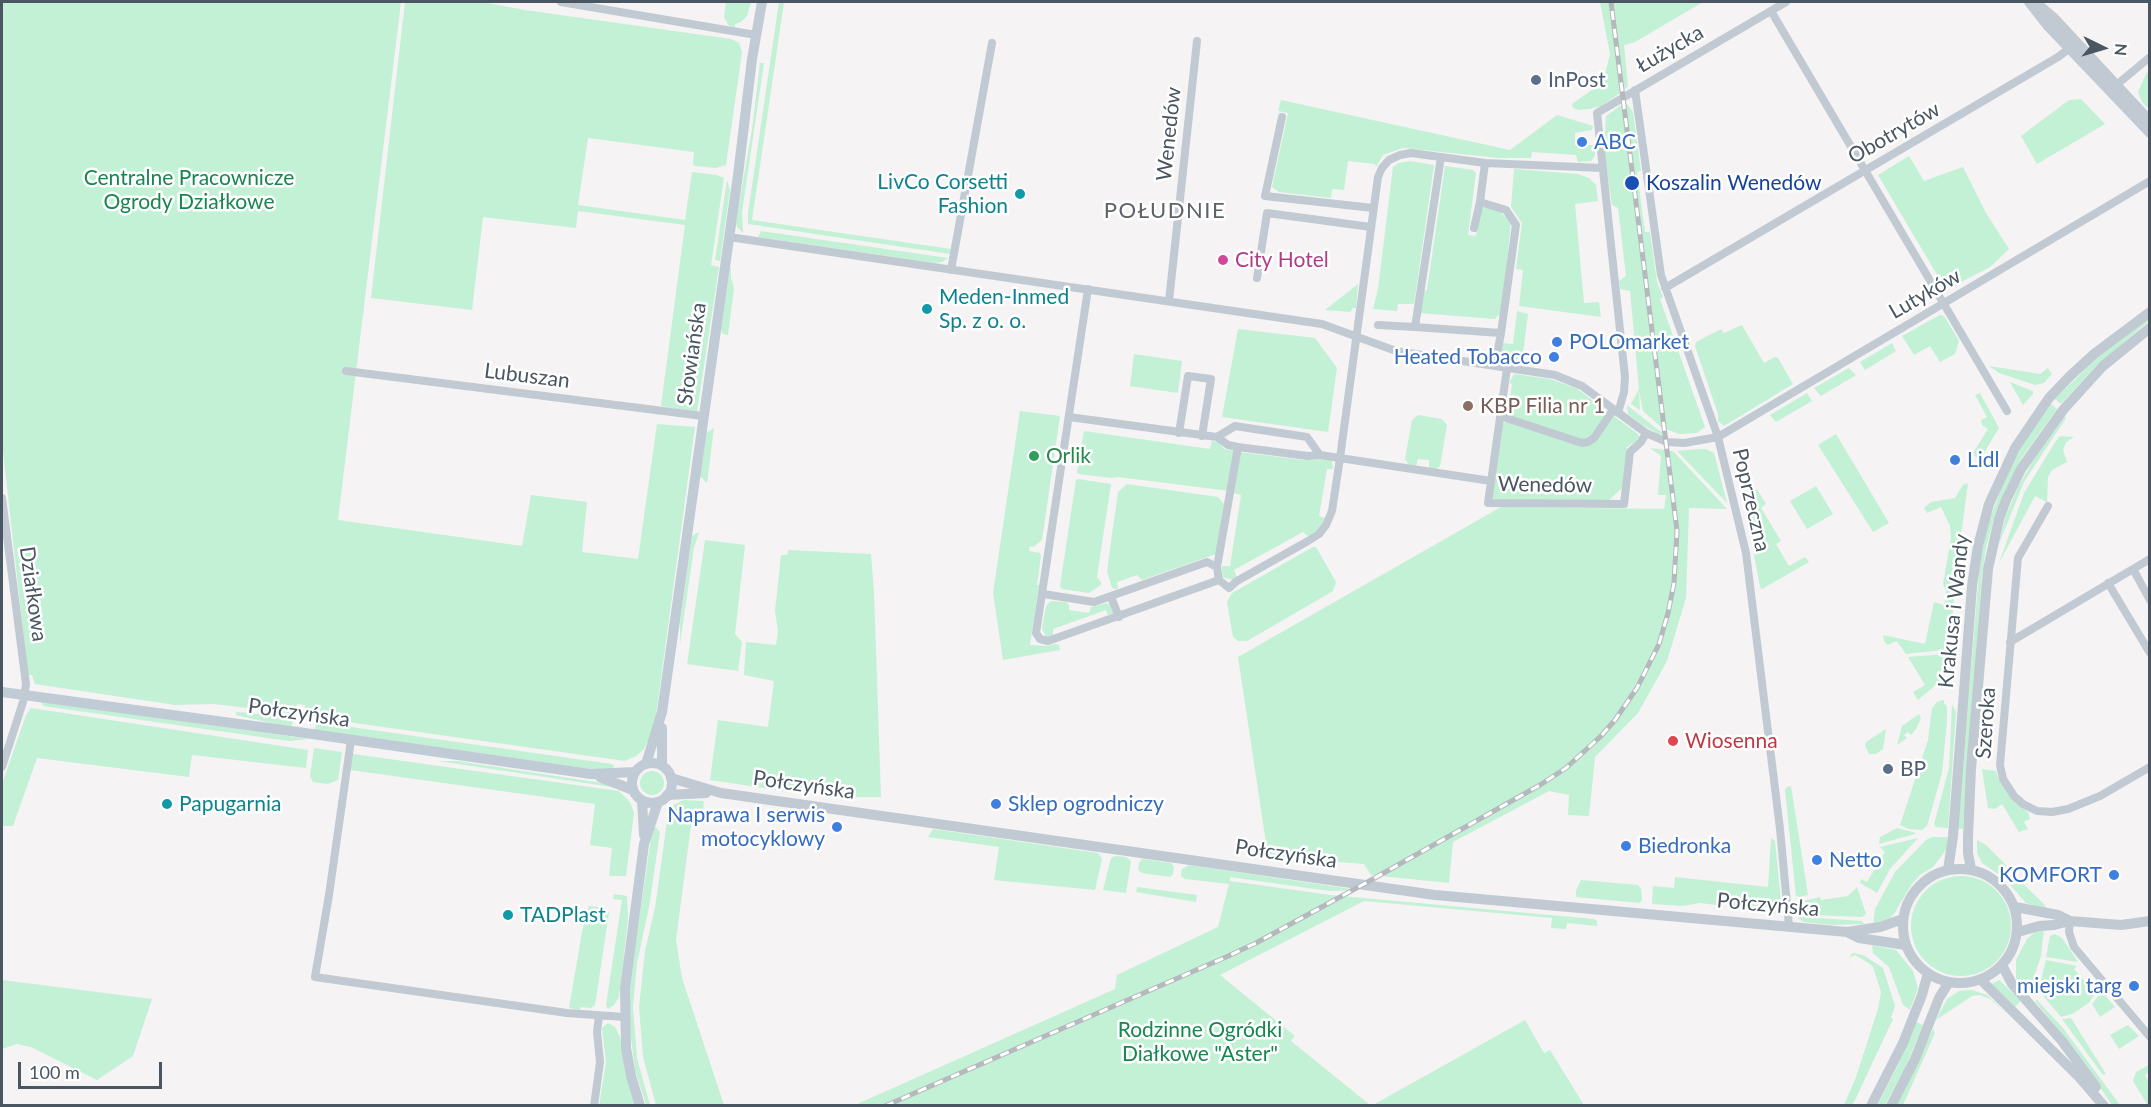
<!DOCTYPE html>
<meta charset="utf-8">
<style>
body{margin:0}
#map{position:relative;width:2151px;height:1107px;overflow:hidden;background:#f5f3f3;font-family:Lato,sans-serif}
canvas{display:block}
.frame{position:absolute;inset:0;border:3px solid #4a5661;pointer-events:none}
.north{position:absolute;left:2073px;top:18px;width:60px;height:60px;-webkit-text-stroke:4px #fff;paint-order:stroke;rotate:95deg;font-size:16px;font-weight:700;line-height:24px;text-align:center;color:#4a5661}
.north::after{content:'';display:block;margin:auto;width:21px;height:27px;background:#4a5661;clip-path:polygon(50% 0,100% 100%,50% 72%,0 100%)}
.scale{position:absolute;left:18px;top:1062px;width:144px;height:27px;box-sizing:border-box;border:3px solid #4a5661;border-top:0;padding-left:8px;font-size:18px;line-height:21px;white-space:nowrap;color:#4a5661;-webkit-text-stroke:4px #fff;paint-order:stroke}
</style>
<div id="map">
<canvas width="2151" height="1107"></canvas>
<div class="frame"></div>
<div class="north">N</div>
<div class="scale">100 m</div>
</div>
<script>
const ctx = document.querySelector('canvas').getContext('2d');
ctx.lineJoin = 'round';
function fill(path, color) {
  ctx.fillStyle = color;
  ctx.fill(path, 'evenodd');
}
function toPath(rows) {
  const path = new Path2D();
  for (const r of rows) {
    if (r.length === 3) {
      path.moveTo(r[0] + r[2], r[1]);
      path.arc(r[0], r[1], r[2], 0, 2 * Math.PI);
      continue;
    }
    path.moveTo(r[0], r[1]);
    for (let i = 2; i < r.length; i += 2) path.lineTo(r[i], r[i + 1]);
  }
  return path;
}
function stroke(path, color, width, dash) {
  ctx.strokeStyle = color;
  ctx.lineWidth = width;
  ctx.lineCap = dash ? 'butt' : 'round';
  ctx.setLineDash(dash || []);
  ctx.stroke(path);
}
function write(font, color, halo, rows, align = 'center') {
  ctx.font = font + ' Lato,sans-serif';
  ctx.lineWidth = 5;
  ctx.setLineDash([]);
  ctx.textBaseline = 'middle';
  ctx.strokeStyle = halo;
  ctx.fillStyle = color;
  for (const [text, x, y, turn = 0] of rows) {
    ctx.save();
    ctx.translate(x, y);
    ctx.rotate((+turn || 0) * Math.PI / 180);
    ctx.textAlign = isNaN(turn) ? turn : align;
    if (halo) ctx.strokeText(text, 0, 0);
    ctx.fillText(text, 0, 0);
    ctx.restore();
  }
}
fill(toPath([
 [2,2,401,2,338,520,522,546,531,495,587,502,582,552,638,559,657,424,695,427,653,737,652,742,647,742,644,749,636,756,625,761,305,716,305,705,297,704,296,714,214,704,175,705,35,684,32,675,28,675,2,442],
 [405,2,482,2,525,10,731,39,739,43,742,52,726,165,715,168,695,166,693,165,694,152,588,138,578,205,685,220,692,172,717,175,724,178,711,265,719,267,697,412,661,406,685,225,578,211,576,228,483,217,472,310,371,298],
 [726,2,751,2,747,16,741,22,735,24,735,27,729,26,726,21,724,17],
 [779,2,784,2,752,220,951,249,950,254,748,224,748,213],
 [1600,2,1703,2,1635,42,1624,45,1628,86,1620,93,1601,106,1589,109,1579,110,1573,108,1572,104,1603,82,1610,54],
 [760,63,764,63,742,212,743,233,737,227,736,222,752,129],
 [2147,72,2149,74,2149,109,2142,102,2138,92],
 [2081,99,2105,124,2037,164,2021,136,2069,100],
 [1281,100,1510,150,1557,115,1593,126,1592,130,1575,133,1575,145,1592,145,1595,151,1595,156,1591,161,1578,162,1576,155,1532,152,1531,158,1499,158,1403,148,1383,155,1376,167,1375,164,1348,161,1344,190,1332,189,1331,198,1279,192,1272,187,1288,113,1278,111],
 [1627,104,1633,112,1641,171,1637,172,1645,232,1650,232,1657,282,1663,297,1660,299,1705,427,1697,433,1679,434,1661,427,1643,411,1639,390,1640,410,1631,404,1639,389,1630,291,1620,289,1619,281,1626,276,1618,208,1612,205,1604,150,1606,116,1620,106],
 [1909,156,1924,181,1963,167,1986,213,2009,249,1990,267,1946,290,1878,175],
 [1410,161,1434,165,1414,304,1398,304,1397,311,1373,309,1378,289,1393,167,1399,163],
 [1445,166,1473,170,1476,173,1468,235,1476,236,1479,211,1483,208,1491,208,1500,212,1511,222,1502,311,1495,319,1419,313,1422,294,1427,290],
 [1514,169,1578,174,1589,178,1596,185,1598,201,1575,204,1584,303,1599,302,1601,317,1519,306,1523,270,1516,269,1522,223,1511,207],
 [727,180,730,190,720,261,715,260],
 [761,231,948,258,942,262,935,263,758,237],
 [730,268,731,268,731,278,734,288,728,335,723,334,721,330],
 [1358,284,1356,308,1353,308,1350,312,1325,310],
 [1517,311,1528,314,1523,353,1518,355,1517,364,1503,361,1501,356,1503,343,1513,344],
 [1940,315,1944,316,1959,341,1955,354,1940,362,1930,346,1914,355,1902,336],
 [2149,318,2149,321,2095,367,2061,404,2055,399,2098,357],
 [1742,325,1764,363,1775,357,1778,358,1793,384,1724,426,1718,421,1718,414,1695,346,1696,342,1721,329,1724,333],
 [1238,329,1315,338,1337,368,1328,432,1222,417],
 [1892,343,1896,351,1865,370,1860,362],
 [1134,354,1182,361,1178,393,1130,386],
 [1989,366,2040,374,2048,368,2052,374,2044,383,2035,385,1999,373],
 [1849,368,1856,375,1821,396,1814,388],
 [1514,374,1550,379,1576,388,1638,434,1639,437,1636,441,1627,447,1622,488,1609,500,1566,502,1493,499,1492,494,1502,424,1506,422,1508,415,1512,384,1509,383],
 [2010,382,2033,391,2033,394,2023,405],
 [1807,393,1812,401,1776,422,1770,415],
 [1980,393,1999,428,1979,461,1973,453,1988,429,1982,425,1981,420,1987,417,1975,395],
 [2051,404,2057,409,2021,459,2005,490,1995,515,1986,548,1982,574,1963,829,1958,829,1980,560,1987,527,2007,473,2022,446],
 [1627,405,1657,429,1669,436,1682,438,1659,434,1641,424,1628,414],
 [1020,411,1060,416,1042,540,1033,547,1030,546,1029,551,1040,553,1041,556,1037,585,1039,585,1030,645,1046,646,1055,644,1059,645,1060,650,1003,660,993,593],
 [1418,415,1442,419,1447,425,1440,466,1435,470,1429,468,1429,460,1418,459,1416,466,1409,465,1405,459,1412,420],
 [2065,416,2066,418,2024,482,1998,546,2005,518,2018,487,2035,458],
 [714,428,707,483,700,476,706,433],
 [1084,431,1210,449,1212,441,1218,442,1224,449,1236,451,1230,491,1118,477,1111,478,1079,474,1077,473],
 [1836,434,1889,523,1873,532,1818,445],
 [2062,436,2074,437,2066,442,2063,450,2067,462,2052,470,2048,477,2047,502,2035,496,1999,563,2024,493,2054,444,2059,437],
 [1650,448,1673,451,1727,509,1689,508,1686,598,1667,661,1638,713,1595,757,1589,816,1568,815,1569,795,1549,791,1453,842,1449,883,1371,875,1364,864,1268,856,1238,657,1501,507,1664,509,1666,495,1658,495,1661,456],
 [1698,449,1706,449,1714,453,1727,503,1677,451],
 [1240,452,1303,460,1328,459,1332,461,1333,469,1327,469,1319,516,1325,518,1318,530,1308,536,1303,532,1234,570,1237,578,1233,580,1223,577,1222,571,1222,566,1230,566,1241,495,1234,493],
 [1078,479,1111,484,1097,577,1101,582,1101,585,1089,593,1062,589,1060,586,1076,480],
 [1968,483,1956,573,1950,649,1906,654,1897,641,1887,645,1884,641,1883,635,1925,644,1934,602,1944,605,1946,596,1946,591,1943,584,1951,538,1950,526,1941,507,1927,513,1924,508,1931,502,1955,498,1963,485],
 [1127,484,1218,497,1224,504,1216,554,1142,580,1137,575,1117,582,1118,588,1116,589,1112,588,1107,571,1118,492],
 [1816,486,1833,514,1807,529,1790,501],
 [1757,489,1766,504,1761,508,1781,541,1776,544,1789,566,1805,557,1809,562,1762,589,1760,587,1743,496],
 [699,532,694,548,680,644,680,623,692,536],
 [705,540,745,545,735,634,742,642,738,671,687,664],
 [1313,547,1316,547,1336,582,1333,591,1247,641,1238,641,1233,637,1227,602,1232,593],
 [788,550,871,554,874,592,881,797,858,797,809,789,797,793,710,780,718,720,768,727,774,681,744,675,746,642,776,645,778,631,775,611,781,555,787,555],
 [1051,601,1066,602,1069,605,1069,610,1089,613,1091,607,1107,603,1110,605,1113,613,1108,615,1106,610,1053,629,1053,636,1046,637,1042,629,1046,606],
 [1947,654,1949,656,1943,675,1944,678,1918,700,1913,692,1925,685,1908,657],
 [1944,700,1944,703,1947,706,1947,721,1942,773,1927,826,1922,830,1909,829,1900,825,1928,740,1932,708,1937,702],
 [41,702,46,702,309,739,289,741,43,706],
 [1952,704,1956,712,1948,828,1936,827,1934,824,1949,768],
 [31,708,308,750,306,768,192,755,189,777,37,758,13,826,2,826,2,784,26,715],
 [236,712,251,713,295,719,291,726,275,724,236,715],
 [1919,714,1921,718,1916,729,1911,735,1908,732,1904,735,1907,738,1897,745,1902,726],
 [316,722,612,764,614,766,613,771,599,770,315,730],
 [1886,729,1883,749,1876,754,1869,754,1865,746,1866,742],
 [314,748,342,752,338,780,328,784,313,782,310,776],
 [353,754,619,791,630,802,634,813,626,876,609,876,612,848,590,845,595,804,350,770],
 [438,761,457,761,609,784,612,787],
 [1982,769,1996,771,1999,780,2010,797,2028,812,2030,819,2024,822,2028,829,2019,832,2002,804,1995,809,1988,808],
 [652,783,12],
 [1791,786,1808,895,1799,897,1796,896,1785,790,1787,787],
 [684,800,704,801,703,811,693,810,676,940,682,978,724,1105,656,1105,643,1057,639,1007,645,951,655,908,669,807],
 [653,824,660,832,649,907,637,963,633,1007,637,1058,650,1105,646,1105,635,1070,629,1021,630,982],
 [1897,828,1916,833,1915,834,1879,844,1880,837],
 [933,829,1098,853,1102,859,1095,890,994,880,999,847,928,837],
 [1932,837,1947,837,1947,848,1940,858,1933,867,1920,875,1911,885,1894,914,1889,919,1873,925,1875,909,1895,872,1926,840],
 [1771,838,1775,841,1781,901,1775,914,1716,902,1716,905,1700,903,1683,906,1652,904,1653,886,1674,888,1675,877,1768,887],
 [1918,838,1890,869,1877,893,1860,883,1861,879,1867,882,1885,852,1880,847],
 [1977,840,1986,845,2007,866,2004,869,2017,883,2020,881,2045,905,2046,909,2026,903,2004,878,1982,863,1977,853],
 [1116,856,1126,857,1131,861,1126,893,1103,890,1111,858],
 [1142,859,1171,863,1174,867,1173,874,1170,877,1142,873,1138,870,1139,863],
 [1189,865,1358,890,1329,891,1230,877,1230,881,1330,895,1594,919,1597,921,1597,926,1567,923,1566,929,1551,928,1552,918,1364,901,1220,975,1295,1036,1291,1041,1370,1105,855,1105,1115,989,1117,975,1218,927,1229,884,1185,879,1181,876,1182,869],
 [1961,926,50],
 [1581,880,1638,885,1641,889,1642,900,1640,903,1576,897,1576,891],
 [1137,887,1197,895,1196,902,1136,892],
 [1857,887,1866,914,1862,917,1810,915,1802,913,1797,909,1797,904,1799,902,1820,897,1821,900,1848,896],
 [614,894,627,896,628,919,619,997,614,1005,608,1009,606,1005,622,900,613,899],
 [589,906,606,908,609,913,595,1005,591,1008,581,1007,580,1010,569,1008,582,932],
 [1802,917,1862,921,1864,924,1831,925,1804,922,1797,918],
 [2044,929,2041,956,2028,994,2016,978,2016,960,2027,939,2035,932],
 [2055,934,2062,938,2078,962,2046,957,2050,936],
 [1872,945,1896,950,1913,971,1918,988,1910,1010,1903,1005,1889,967,1873,953],
 [1853,953,1863,955,1883,968,1895,1006,1891,1018,1893,1019,1855,1100,1852,1105,1844,1105,1856,1077,1878,1009,1881,992,1873,967,1870,964,1855,955,1850,957,1847,970,1850,956],
 [2046,960,2077,966,2074,969,2095,993,2089,1003,2072,1014,2061,1017,2040,992,2040,984],
 [2,980,152,999,133,1056,97,1080,31,1047,17,1044,2,1049],
 [1999,980,2021,1001,2015,1007,1992,984],
 [1972,990,1987,995,2007,1014,1990,999,1980,995,1972,996,1936,1020,1947,999,1959,991],
 [2102,992,2115,1007,2100,1017,2092,1004],
 [2037,1000,2063,1028,2120,1105,2112,1105,2075,1050,2035,1001],
 [2071,1018,2106,1074,2103,1075,2062,1019],
 [1525,1020,1544,1053,1550,1050,1584,1105,1373,1105],
 [1916,1022,1923,1025,1905,1068,1885,1105,1877,1106,1898,1065],
 [608,1023,615,1027,620,1037,626,1077,635,1105,599,1106,606,1062,602,1028],
 [2128,1025,2139,1036,2119,1049,2110,1035],
 [1933,1029,1935,1033,1903,1105,1896,1106],
 [2149,1065,2149,1072,2145,1075,2149,1083,2148,1106,2133,1081,2136,1072]
]), '#c3f1d5');
stroke(toPath([
 [561,2,756,35],
 [1771,11,2007,411],
 [2114,87,2150,57],
 [1635,90,1661,275,1718,437,1746,553,1780,829,1789,926],
 [1282,117,1265,196,1373,208],
 [1485,163,1480,202,1506,210,1516,225,1501,333],
 [1474,228,1480,202],
 [729,237,1322,324,1396,351,1555,375,1582,386,1646,433,1667,442,1684,443,1718,437,2150,181],
 [951,270,992,43],
 [1257,278,1267,213,1371,227],
 [1665,288,2058,57,2074,45],
 [1088,289,1036,633,1040,639,1048,641,1219,580,1229,588,1237,581,1308,541,1319,534,1326,525,1332,511,1340,458,1378,177,1382,168,1389,160,1400,155,1411,153,1485,163,1602,168],
 [1169,301,1197,41],
 [1378,325,1415,327,1441,157],
 [1415,327,1501,333,1495,366],
 [1507,368,1488,503,1624,504,1630,452,1641,442,1646,433],
 [346,371,703,416],
 [1618,413,1624,392,1625,377,1597,113,1786,2],
 [1500,416,1582,443,1588,442,1594,438,1613,410],
 [1069,417,1217,437,1228,445,1238,447,1308,456,1320,455,1491,481],
 [1179,433,1188,376,1211,379,1202,436],
 [1217,437,1235,426,1307,437,1320,455],
 [2,498,26,684,23,702,2,767],
 [2048,506,2018,558,2000,765,2003,779,2014,796,2023,804,2037,811,2052,812,2068,809,2100,796,2150,767],
 [2133,569,2150,600],
 [1219,580,1217,567,1238,447],
 [2108,583,2150,653],
 [1043,594,1094,602,1207,562,1217,567],
 [1111,597,1119,617],
 [2010,642,2150,559],
 [351,740,329,895,315,977,567,1013,624,1017],
 [2070,921,2069,932,2074,947,2150,1037],
 [594,1106,600,1062,597,1032,599,1016]
]), '#c1cad2', 8);
stroke(toPath([
 [2029,2,2047,25,2150,133],
 [2035,2,2053,17,2150,121],
 [671,778,721,793,1435,895,1847,932,1880,927,1903,919],
 [667,795,706,793],
 [1960,926,57],
 [1971,869,1968,853,1968,837,1971,769,1988,569,1999,519,2006,500,2021,469,2063,410,2103,366,2150,328],
 [1948,870,1953,836,1972,586,1978,546,1989,504,2015,448,2049,398,2070,376,2094,354,2150,312],
 [2015,907,2058,915,2070,921],
 [1847,932,1859,938,1906,945],
 [2018,932,2039,926,2054,925,2070,921,2121,925,2150,921],
 [2002,965,2012,984,2062,1041,2096,1087],
 [1981,980,2079,1077,2104,1106],
 [1871,1106,1903,1043,1922,995,1928,973],
 [1891,1106,1915,1059,1939,998,1949,982]
]), '#c1cad2', 10);
stroke(toPath([
 [2,692,298,732,591,774,635,772],
 [662,728,662,766],
 [652,783,20],
 [646,764,662,712,738,175,752,59,762,2],
 [600,777,633,790],
 [642,800,644,835],
 [640,1106,631,1076,626,1048,625,988,644,844,658,802]
]), '#c1cbd6', 10);
const rail = toPath([
 [885,1106,1226,957,1256,943,1373,879,1540,785,1566,768,1601,736,1615,720,1637,688,1659,644,1668,613,1674,583,1677,531,1611,2]
]);
stroke(rail, '#b5b8bd', 5);
stroke(rail, '#fff', 3, [9]);
for (const [x, y, r, color] of [
 [1536,80,6,"#5c6f8a"],
 [1582,142,6,"#3f7fe0"],
 [1632,183,8,"#1a4fb4"],
 [1020,194,6,"#0f9aa8"],
 [1223,260,6,"#d1479c"],
 [927,309,6,"#0f9aa8"],
 [1557,342,6,"#3f7fe0"],
 [1554,357,6,"#3f7fe0"],
 [1468,406,6,"#8d6e63"],
 [1034,456,6,"#2e9e5b"],
 [1955,460,6,"#3f7fe0"],
 [1673,741,6,"#e0444e"],
 [1888,769,6,"#5c6f8a"],
 [167,804,6,"#0f9aa8"],
 [996,804,6,"#3f7fe0"],
 [837,827,6,"#3f7fe0"],
 [1626,846,6,"#3f7fe0"],
 [1817,860,6,"#3f7fe0"],
 [2114,875,6,"#3f7fe0"],
 [508,915,6,"#0f9aa8"],
 [2134,986,6,"#3f7fe0"]
]) {
  const dot = new Path2D();
  dot.arc(x, y, r, 0, 2 * Math.PI);
  ctx.fillStyle = color;
  ctx.fill(dot);
  stroke(dot, '#fff', 2);
}
write('21px', '#4a5661', '#fff', [
 ["Łużycka",1670,49,-30],
 ["Obotrytów",1894,133,-30],
 ["Wenedów",1169,134,-84],
 ["Lutyków",1925,294,-30],
 ["Słowiańska",692,354,-82],
 ["Lubuszan",527,376,7],
 ["Wenedów",1545,485,1],
 ["Poprzeczna",1751,500,77],
 ["Działkowa",33,594,82],
 ["Krakusa i Wandy",1954,611,-84],
 ["Połczyńska",299,713,8],
 ["Szeroka",1986,723,-86],
 ["Połczyńska",804,785,8],
 ["Połczyńska",1286,854,8],
 ["Połczyńska",1768,905,5]
]);
write('21px', '#4e5e75', '#fff', [
 ["InPost",1548,80],
 ["BP",1900,769]
], 'left');
write('21px', '#366cbe', '#fff', [
 ["ABC",1594,142],
 ["POLOmarket",1569,342],
 ["Heated Tobacco",1542,357,"right"],
 ["Lidl",1967,460],
 ["Sklep ogrodniczy",1008,804],
 ["Naprawa I serwis",825,815,"right"],
 ["motocyklowy",825,839,"right"],
 ["Biedronka",1638,846],
 ["Netto",1829,860],
 ["KOMFORT",2102,875,"right"],
 ["miejski targ",2122,986,"right"]
], 'left');
write('21px', '#17864f', '#fff', [
 ["Centralne Pracownicze",189,178],
 ["Ogrody Działkowe",189,202],
 ["Rodzinne Ogródki",1200,1030],
 ["Diałkowe \"Aster\"",1200,1054]
]);
write('21px', '#0d838f', '#fff', [
 ["LivCo Corsetti",1008,182,"right"],
 ["Fashion",1008,206,"right"],
 ["Meden-Inmed",939,297],
 ["Sp. z o. o.",939,321],
 ["Papugarnia",179,804],
 ["TADPlast",520,915]
], 'left');
write('21px', '#164399', '#fff', [
 ["Koszalin Wenedów",1646,183]
], 'left');
write('21px', '#b23c85', '#fff', [
 ["City Hotel",1235,260]
], 'left');
write('21px', '#785e54', '#fff', [
 ["KBP Filia nr 1",1480,406]
], 'left');
write('21px', '#27864d', '#fff', [
 ["Orlik",1046,456]
], 'left');
write('21px', '#be3a42', '#fff', [
 ["Wiosenna",1685,741]
], 'left');
ctx.letterSpacing = '1.5px';
write('22px', '#5f6368', '#fff', [
 ["POŁUDNIE",1165,211]
]);
ctx.letterSpacing = '0px';
</script>
